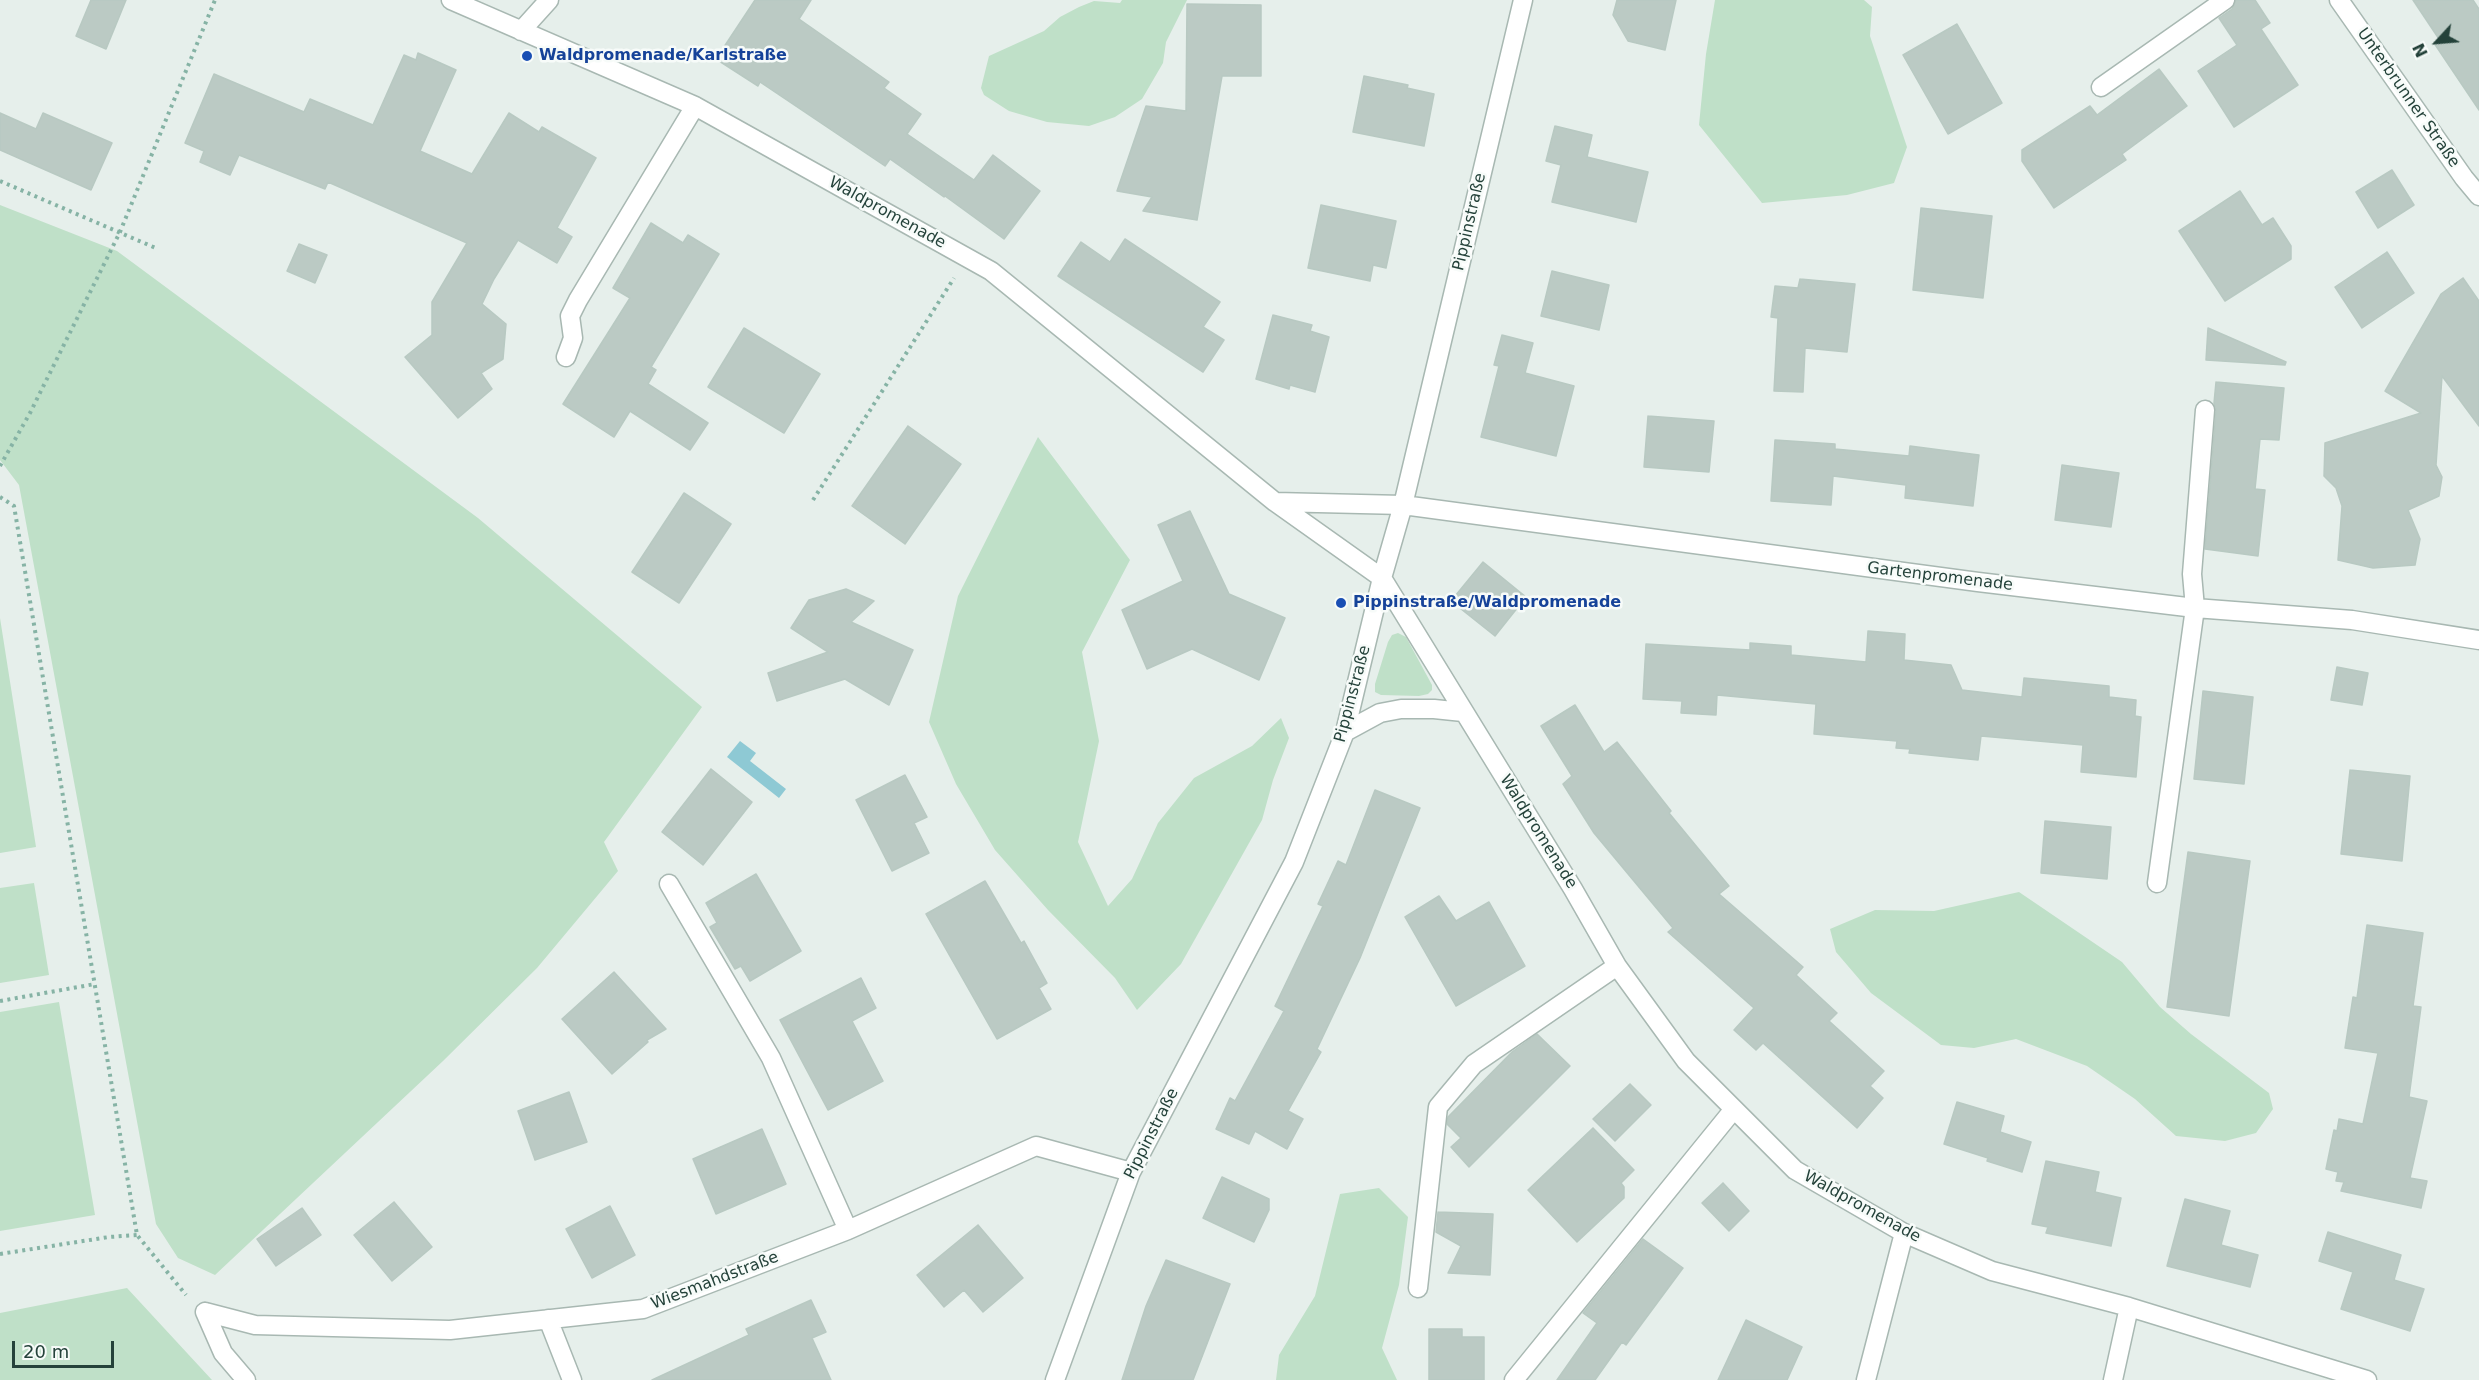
<!DOCTYPE html>
<meta charset="utf-8">
<style>
body{margin:0}
#map{position:relative;width:2479px;height:1380px;overflow:hidden;background:#e6efeb;font-family:"DejaVu Sans",sans-serif}
canvas{display:block}
.north{position:absolute;left:2407px;top:12px;width:60px;height:60px;-webkit-text-stroke:4px #f7fbf9;paint-order:stroke;rotate:244deg;font-size:16px;font-weight:700;line-height:24px;text-align:center;color:#24423a}
.north::after{content:'';display:block;margin:auto;width:21px;height:27px;background:#24423a;clip-path:polygon(50% 0,100% 100%,50% 72%,0 100%)}
.scale{position:absolute;left:12px;top:1341px;width:102px;height:27px;box-sizing:border-box;border:3px solid #24423a;border-top:0;padding-left:8px;font-size:18px;line-height:21px;white-space:nowrap;color:#24423a;-webkit-text-stroke:4px #f7fbf9;paint-order:stroke}
</style>
<div id="map">
<canvas width="2479" height="1380"></canvas>
<div class="north">N</div>
<div class="scale">20 m</div>
</div>
<script>
const ctx = document.querySelector('canvas').getContext('2d');
ctx.lineJoin = 'round';
function fill(path, color) {
  ctx.fillStyle = color;
  ctx.fill(path, 'evenodd');
}
function toPath(rows) {
  const path = new Path2D();
  for (const r of rows) {
    path.moveTo(r[0], r[1]);
    for (let i = 2; i < r.length; i += 2) path.lineTo(r[i], r[i + 1]);
  }
  return path;
}
function stroke(path, color, width, dash) {
  ctx.strokeStyle = color;
  ctx.lineWidth = width;
  ctx.lineCap = dash ? 'butt' : 'round';
  ctx.setLineDash(dash || []);
  ctx.stroke(path);
}
function write(font, color, halo, rows, align = 'center') {
  ctx.font = font + ' "DejaVu Sans",sans-serif';
  ctx.lineWidth = 5;
  ctx.setLineDash([]);
  ctx.textBaseline = 'middle';
  ctx.strokeStyle = halo;
  ctx.fillStyle = color;
  for (const [text, x, y, turn = 0] of rows) {
    ctx.save();
    ctx.translate(x, y);
    ctx.rotate((+turn || 0) * Math.PI / 180);
    ctx.textAlign = isNaN(turn) ? turn : align;
    if (halo) ctx.strokeText(text, 0, 0);
    ctx.fillText(text, 0, 0);
    ctx.restore();
  }
}
fill(toPath([
 [1122,0,1187,0,1166,42,1163,63,1142,99,1115,117,1089,126,1047,122,1009,111,984,95,981,88,989,56,1044,31,1060,17,1079,7,1094,1,1120,3],
 [1715,0,1864,0,1872,7,1870,36,1907,147,1894,183,1847,195,1762,203,1699,125,1706,54],
 [0,205,117,251,478,518,702,707,604,842,618,871,537,968,443,1061,215,1275,178,1258,156,1224,19,485,0,460],
 [1038,437,1130,560,1082,652,1099,741,1078,842,1108,906,1132,879,1158,823,1194,778,1252,746,1281,718,1289,738,1273,780,1262,820,1181,964,1137,1010,1115,978,1048,910,995,850,956,784,929,722,958,596],
 [0,618,36,847,0,853],
 [1398,633,1406,637,1432,685,1432,690,1428,694,1419,696,1381,695,1375,692,1375,684,1388,642,1392,635],
 [34,883,49,975,0,983,0,888],
 [2019,892,2122,962,2160,1007,2191,1034,2269,1093,2273,1109,2256,1133,2225,1141,2176,1136,2135,1099,2087,1066,2016,1039,1974,1048,1941,1045,1871,993,1836,952,1830,929,1875,910,1934,911],
 [59,1002,95,1215,0,1231,0,1012],
 [1379,1188,1408,1217,1399,1285,1382,1348,1397,1380,1276,1380,1279,1355,1315,1296,1340,1194],
 [127,1288,212,1380,0,1380,0,1313]
]), '#bfe0c8');
fill(toPath([
 [740,741,756,753,750,761,786,789,779,798,727,757]
]), '#8ec9d4');
const building = toPath([
 [91,0,126,0,106,49,76,36,91,0],
 [755,0,811,0,799,19,889,82,884,88,921,114,907,134,974,180,993,155,1040,191,1004,239,945,196,944,197,890,159,885,166,760,82,758,86,716,59,755,0],
 [1617,0,1676,0,1665,50,1628,41,1613,15,1617,0],
 [2236,0,2255,0,2270,23,2261,29,2298,85,2234,127,2198,71,2237,45,2219,18,2232,9,2236,0],
 [2413,0,2473,0,2479,9,2479,110,2434,43,2439,39,2413,0],
 [1187,4,1261,5,1261,76,1222,76,1197,220,1143,211,1152,197,1117,191,1146,106,1186,111,1187,4],
 [1957,24,2002,103,1948,134,1903,55,1957,24],
 [418,53,456,70,420,151,472,174,509,113,539,132,542,127,596,158,557,228,572,237,557,263,518,240,494,279,482,304,506,324,503,359,481,373,492,389,458,418,405,357,432,335,432,302,467,243,328,182,325,189,239,155,230,175,200,162,204,151,185,143,214,74,304,112,310,99,373,125,404,55,416,60,418,53],
 [2159,69,2187,106,2122,154,2126,160,2054,208,2022,161,2022,150,2090,106,2097,115,2159,69],
 [1364,76,1408,85,1407,88,1434,94,1424,146,1353,132,1364,76],
 [0,113,36,129,43,113,112,143,91,190,0,150,0,113],
 [1555,126,1592,135,1587,157,1648,172,1636,222,1552,202,1561,165,1546,161,1555,126],
 [2392,170,2414,205,2378,228,2356,192,2392,170],
 [2240,191,2262,225,2273,218,2291,246,2291,259,2225,301,2179,231,2240,191],
 [1321,205,1396,221,1386,268,1373,265,1370,281,1308,268,1321,205],
 [1921,208,1992,216,1983,298,1913,290,1921,208],
 [651,223,683,243,688,235,719,254,651,367,656,370,648,384,708,423,690,450,630,411,614,437,563,404,630,298,613,288,651,223],
 [1125,239,1220,302,1203,327,1224,340,1203,372,1058,276,1081,242,1110,262,1125,239],
 [299,244,327,255,315,283,287,271,299,244],
 [2387,252,2414,293,2362,328,2335,287,2387,252],
 [1552,271,1609,285,1599,330,1541,316,1552,271],
 [2463,278,2479,301,2479,426,2442,376,2436,465,2442,477,2439,496,2408,510,2420,539,2415,565,2373,568,2338,560,2342,506,2336,488,2324,476,2325,443,2421,413,2385,391,2441,294,2463,278],
 [1800,279,1855,284,1847,352,1805,348,1803,392,1774,391,1778,318,1771,317,1775,286,1798,288,1800,279],
 [1273,315,1312,325,1310,331,1329,337,1315,392,1290,385,1289,389,1256,379,1273,315],
 [744,328,820,374,784,433,708,387,744,328],
 [2208,328,2286,362,2285,365,2206,360,2208,328],
 [1502,335,1533,343,1525,373,1574,386,1556,456,1481,437,1499,366,1494,365,1502,335],
 [2216,382,2284,388,2279,440,2260,439,2255,489,2265,490,2258,556,2205,549,2216,411,2214,403,2216,382],
 [1648,416,1714,421,1709,472,1644,467,1648,416],
 [908,426,961,464,905,544,852,506,908,426],
 [1775,440,1835,444,1835,449,1909,456,1910,446,1979,455,1973,506,1905,498,1906,485,1833,476,1831,505,1771,501,1775,440],
 [2062,465,2119,473,2111,527,2055,520,2062,465],
 [684,493,731,524,679,603,632,572,684,493],
 [1190,511,1229,594,1285,618,1259,680,1192,649,1147,669,1122,610,1183,581,1158,525,1190,511],
 [1483,562,1526,597,1495,636,1451,601,1483,562],
 [846,589,874,601,851,622,913,650,889,705,845,679,777,701,768,673,828,652,791,628,809,600,846,589],
 [1868,631,1905,634,1904,660,1951,665,1962,690,2022,697,2024,678,2109,686,2109,697,2136,700,2135,716,2141,717,2136,777,2081,772,2083,745,1981,736,1978,760,1909,753,1910,749,1896,748,1897,741,1814,734,1816,704,1717,695,1716,715,1681,713,1682,701,1643,699,1646,644,1750,650,1750,643,1791,646,1791,655,1866,662,1868,631],
 [2337,667,2368,673,2362,705,2331,700,2337,667],
 [2203,691,2253,697,2244,784,2194,779,2203,691],
 [1575,705,1604,752,1617,742,1671,811,1669,813,1729,886,1719,894,1803,967,1796,975,1837,1013,1829,1021,1884,1071,1870,1086,1883,1098,1857,1128,1763,1043,1756,1050,1734,1030,1754,1008,1668,932,1673,928,1594,833,1563,784,1572,776,1541,726,1575,705],
 [711,769,752,802,703,865,662,832,711,769],
 [2350,770,2410,776,2402,861,2341,854,2350,770],
 [905,775,927,817,914,823,929,853,892,871,856,800,905,775],
 [1375,790,1420,808,1360,958,1317,1049,1321,1052,1288,1111,1303,1119,1287,1149,1255,1131,1249,1144,1216,1129,1230,1098,1235,1101,1284,1011,1275,1006,1323,906,1318,904,1338,861,1346,865,1375,790],
 [2045,821,2111,827,2107,879,2041,873,2045,821],
 [2188,852,2250,861,2229,1016,2167,1007,2188,852],
 [756,874,801,951,750,981,741,966,735,969,710,927,717,923,706,903,756,874],
 [985,881,1021,943,1024,941,1047,983,1039,988,1051,1009,997,1039,926,914,985,881],
 [1439,896,1456,921,1489,902,1525,966,1456,1006,1405,917,1439,896],
 [2367,925,2423,933,2413,1006,2421,1007,2409,1097,2427,1101,2410,1178,2427,1181,2421,1208,2341,1191,2344,1182,2336,1181,2338,1172,2326,1169,2334,1130,2337,1131,2339,1119,2363,1124,2378,1053,2345,1048,2353,997,2357,998,2367,925],
 [614,972,666,1029,647,1040,648,1042,612,1074,562,1019,614,972],
 [861,978,876,1008,852,1021,883,1081,828,1110,780,1020,861,978],
 [1537,1034,1570,1066,1469,1167,1451,1147,1461,1138,1447,1124,1448,1117,1512,1052,1537,1034],
 [1630,1084,1651,1105,1615,1141,1593,1119,1630,1084],
 [569,1092,587,1142,535,1160,518,1111,569,1092],
 [1957,1102,2004,1116,2000,1132,2031,1142,2022,1172,1987,1161,1988,1158,1944,1144,1957,1102],
 [1593,1128,1634,1170,1621,1183,1624,1187,1624,1198,1577,1242,1528,1190,1593,1128],
 [762,1129,786,1184,716,1214,693,1159,762,1129],
 [2046,1161,2099,1172,2095,1192,2121,1198,2111,1246,2046,1233,2048,1227,2032,1224,2046,1161],
 [1222,1177,1269,1199,1269,1210,1254,1242,1203,1218,1222,1177],
 [1723,1183,1749,1211,1729,1231,1702,1203,1723,1183],
 [2185,1199,2230,1211,2221,1245,2258,1255,2250,1287,2167,1266,2185,1199],
 [394,1202,432,1247,392,1281,354,1235,394,1202],
 [610,1206,635,1255,592,1278,566,1229,610,1206],
 [302,1208,321,1235,276,1266,257,1239,302,1208],
 [1438,1212,1493,1214,1490,1275,1448,1273,1461,1246,1436,1232,1438,1212],
 [978,1225,1023,1278,983,1312,964,1290,944,1307,917,1275,978,1225],
 [2328,1232,2401,1255,2394,1280,2424,1289,2410,1331,2341,1309,2353,1272,2319,1261,2328,1232],
 [1643,1239,1683,1268,1626,1345,1622,1342,1595,1380,1557,1380,1597,1323,1583,1313,1643,1239],
 [1166,1260,1230,1284,1193,1380,1122,1380,1146,1306,1166,1260],
 [811,1300,826,1332,812,1338,831,1380,652,1380,749,1335,746,1329,811,1300],
 [1746,1320,1802,1347,1787,1380,1718,1380,1746,1320],
 [1429,1329,1462,1329,1462,1337,1484,1337,1484,1380,1429,1380,1429,1329]
]);
fill(building, '#bbcac4');
stroke(building, '#b8c9c2', 1.5);
const minor = toPath([
 [451,0,695,106,991,271,1275,502,1382,578,1573,889,1617,966,1686,1061,1795,1170,1904,1233,1992,1271,2129,1307,2367,1380],
 [2339,0,2464,178,2479,196],
 [521,31,549,0],
 [2101,87,2225,0],
 [566,357,573,338,570,316,578,300,695,106],
 [1275,502,1403,505,1978,582,2195,608,2352,620,2479,640],
 [1345,732,1380,713,1401,709,1434,709,1463,712],
 [2157,883,2195,608,2192,574,2205,410],
 [669,884,771,1058,848,1230],
 [1418,1288,1438,1107,1474,1064,1617,966],
 [205,1312,255,1325,450,1330,643,1309,848,1230,1036,1146,1131,1172],
 [205,1312,223,1353,246,1380],
 [548,1319,572,1380],
 [1055,1380,1131,1172,1294,862,1345,732,1382,578,1403,505,1523,0],
 [1514,1380,1734,1109],
 [1866,1380,1904,1233],
 [2113,1380,2129,1307]
]);
stroke(minor, '#a8b8b2', 21);
stroke(toPath([
 [0,181,158,249],
 [0,466,30,413,120,232,215,0],
 [0,497,14,506,137,1235,186,1295],
 [813,500,954,278],
 [0,1001,95,984],
 [0,1254,109,1237,137,1235]
]), '#86b3a5', 4, [3, 4.5]);
stroke(minor, '#fff', 18);
for (const [x, y, r, color] of [
 [527,56,6,"#1a4fb4"],
 [1341,603,6,"#1a4fb4"]
]) {
  const dot = new Path2D();
  dot.arc(x, y, r, 0, 2 * Math.PI);
  ctx.fillStyle = color;
  ctx.fill(dot);
  stroke(dot, '#f7fbf9', 2);
}
write('bold 16px', '#164399', '#f7fbf9', [
 ["Waldpromenade/Karlstraße",539,56],
 ["Pippinstraße/Waldpromenade",1353,603]
], 'left');
write('16px', '#24423a', '#f7fbf9', [
 ["Unterbrunner Straße",2408,98,55],
 ["Waldpromenade",887,213,29],
 ["Pippinstraße",1470,222,-77],
 ["Gartenpromenade",1940,577,7],
 ["Pippinstraße",1353,694,-75],
 ["Waldpromenade",1538,832,58],
 ["Pippinstraße",1152,1134,-63],
 ["Waldpromenade",1862,1207,29],
 ["Wiesmahdstraße",715,1281,-21]
]);
</script>
